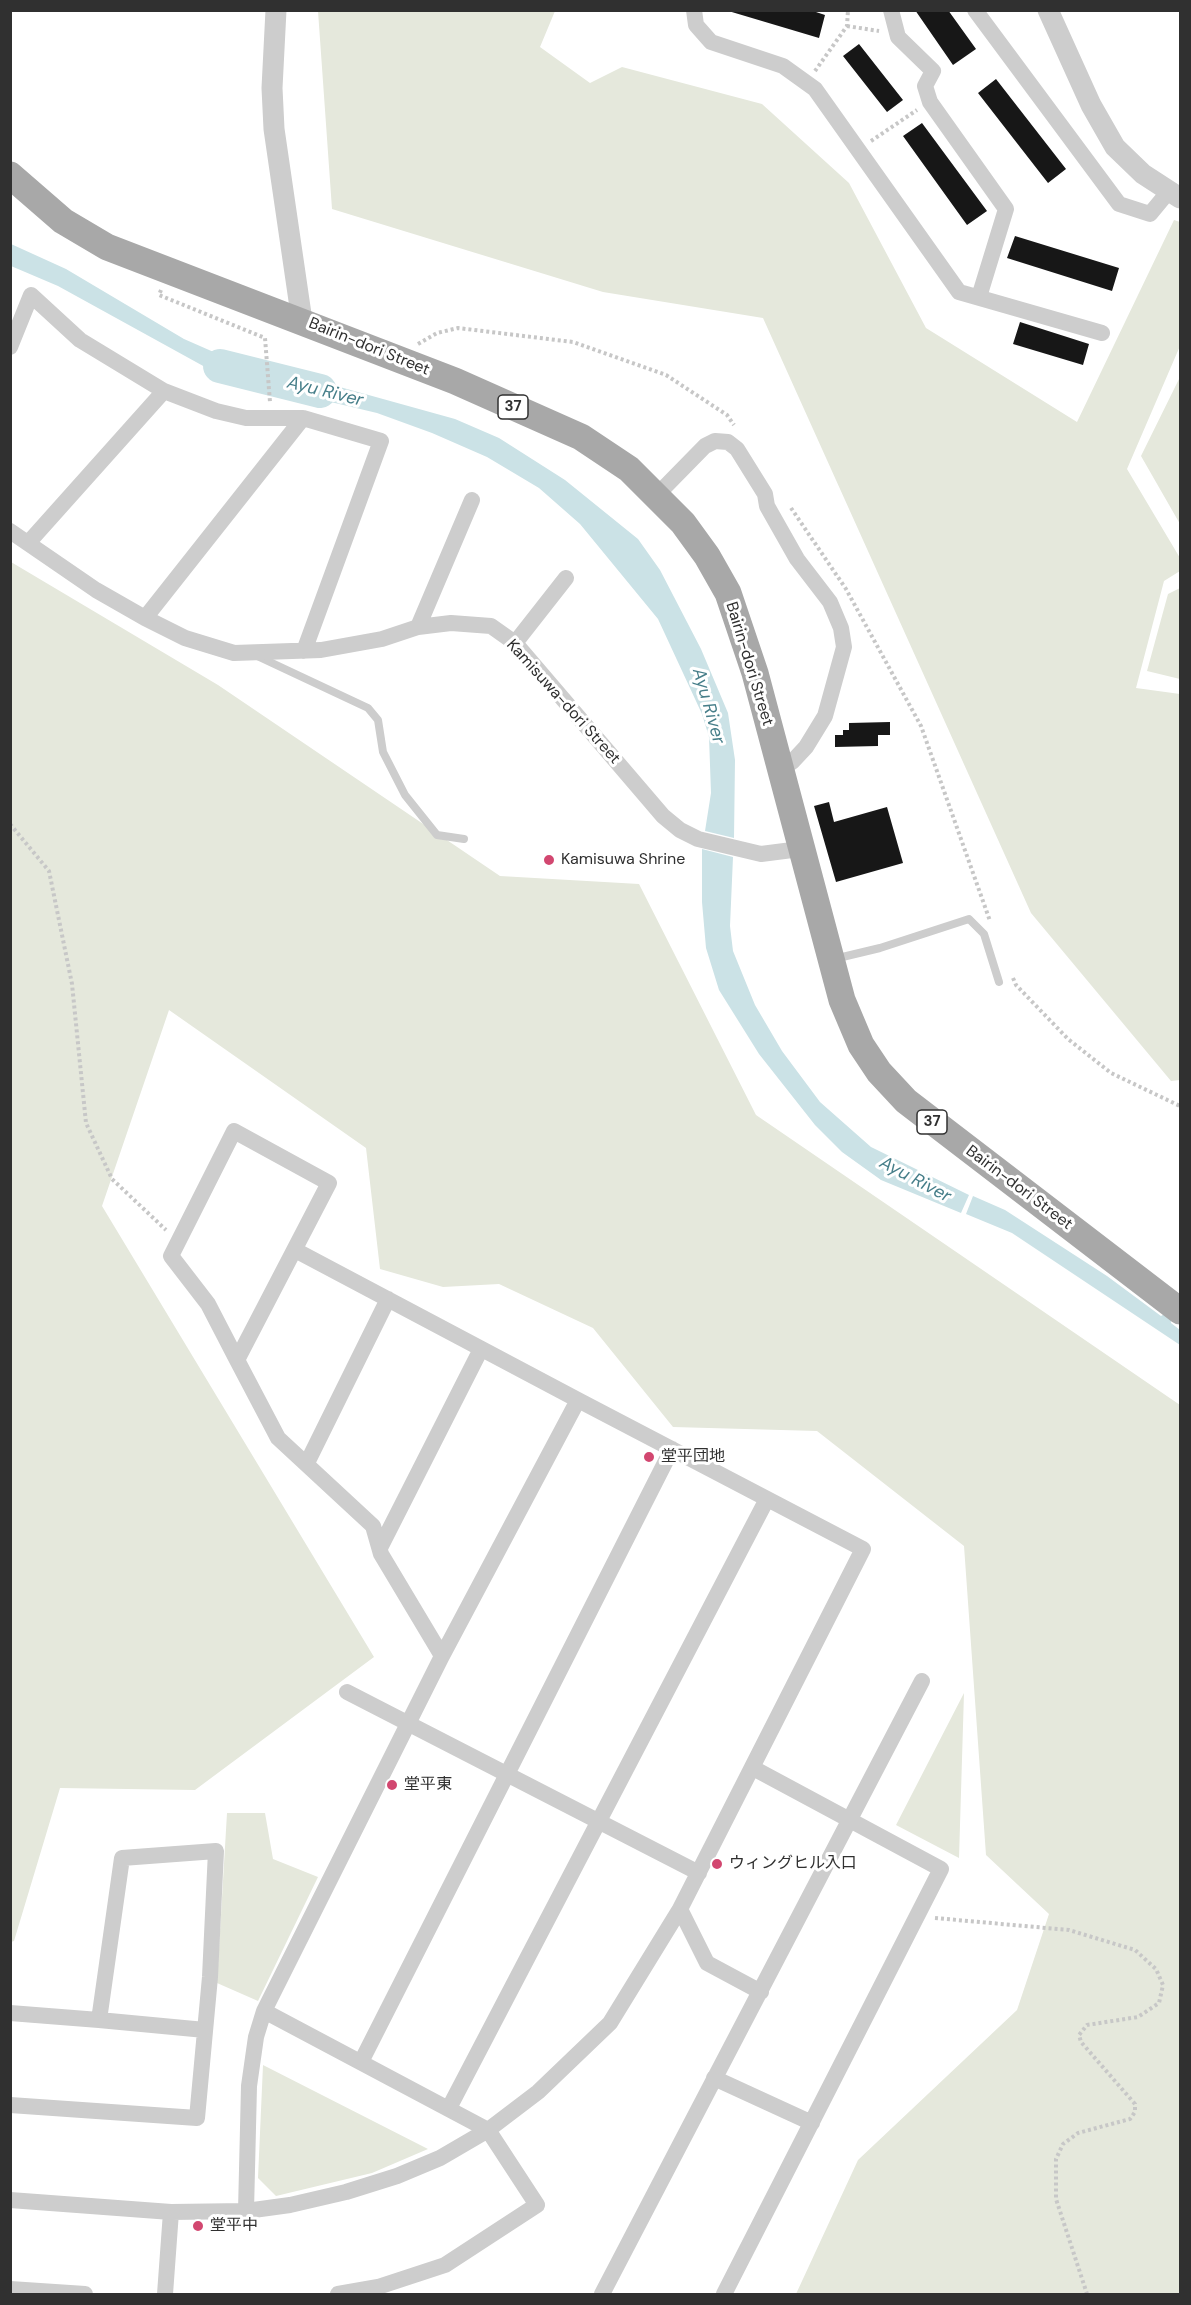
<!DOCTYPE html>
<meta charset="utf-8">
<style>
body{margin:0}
#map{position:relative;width:1191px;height:2305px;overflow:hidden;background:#fff;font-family:"DM Sans",sans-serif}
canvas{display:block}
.frame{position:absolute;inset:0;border:12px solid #303030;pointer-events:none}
</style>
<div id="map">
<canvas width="1191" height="2305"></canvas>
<div class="frame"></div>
</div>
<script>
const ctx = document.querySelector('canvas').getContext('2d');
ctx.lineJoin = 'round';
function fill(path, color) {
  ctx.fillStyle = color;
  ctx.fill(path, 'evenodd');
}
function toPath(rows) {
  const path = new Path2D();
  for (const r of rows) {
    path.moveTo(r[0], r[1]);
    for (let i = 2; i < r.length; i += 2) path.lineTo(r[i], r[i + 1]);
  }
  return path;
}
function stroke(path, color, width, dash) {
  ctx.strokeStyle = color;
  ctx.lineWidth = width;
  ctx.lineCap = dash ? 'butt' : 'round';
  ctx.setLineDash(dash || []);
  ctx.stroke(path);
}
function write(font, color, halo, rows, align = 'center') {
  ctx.font = font + ' "DM Sans","Noto Sans JP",sans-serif';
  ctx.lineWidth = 6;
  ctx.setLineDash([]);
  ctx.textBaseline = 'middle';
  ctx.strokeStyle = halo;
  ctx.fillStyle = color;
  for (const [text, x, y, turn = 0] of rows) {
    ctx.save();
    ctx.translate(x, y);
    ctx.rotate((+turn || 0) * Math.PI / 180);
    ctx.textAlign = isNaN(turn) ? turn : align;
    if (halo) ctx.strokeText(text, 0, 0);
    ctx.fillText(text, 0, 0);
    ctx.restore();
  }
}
fill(toPath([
 [318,11,555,11,540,47,590,83,622,67,762,104,849,183,926,328,1077,422,1174,220,1180,222,1180,346,1127,469,1180,558,1180,571,1164,581,1136,688,1180,694,1180,1080,1171,1081,1031,913,763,318,603,292,332,209],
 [1180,377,1180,524,1141,456],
 [11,562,218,685,500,876,639,884,756,1115,1180,1405,1180,2294,796,2294,858,2160,1017,2010,1049,1914,986,1855,964,1546,817,1431,673,1427,593,1328,499,1284,443,1287,380,1269,366,1148,169,1010,102,1206,374,1657,195,1790,60,1788,14,1941,11,1942],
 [1180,588,1180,679,1147,671,1168,594],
 [964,1693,959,1858,896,1825],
 [227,1813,265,1813,273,1859,318,1877,258,2001,217,1983],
 [263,2065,428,2149,372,2173,276,2196,258,2178]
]), '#e5e8dc');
fill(toPath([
 [11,244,66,269,184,339,225,357,263,367,266,388,225,378,58,286,11,266],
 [275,369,455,419,499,438,565,480,638,539,660,570,701,649,728,713,735,760,734,838,705,831,711,793,709,737,702,714,658,619,580,524,539,488,487,457,432,433,377,413,276,389],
 [702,849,733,857,730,926,733,951,755,1005,782,1051,820,1102,871,1147,969,1195,961,1213,881,1180,842,1152,815,1125,759,1054,719,990,706,948,702,902],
 [973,1196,1005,1210,1107,1276,1161,1316,1166,1313,1171,1317,1171,1323,1180,1330,1180,1345,1012,1233,966,1214]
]), '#cbe2e6');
stroke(toPath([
 [220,366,320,391]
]), '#cbe2e6', 34);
fill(toPath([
 [725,10,810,10,825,15,819,38],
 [915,10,948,10,976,49,953,65],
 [859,44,903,100,887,112,843,56],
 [996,79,1066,169,1048,183,978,93],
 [922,123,987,211,967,225,903,136],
 [1015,236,1119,268,1112,291,1007,258],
 [1020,322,1089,344,1083,365,1013,344],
 [890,722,890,735,878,735,878,746,835,747,835,735,843,735,843,730,849,730,849,723],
 [829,802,834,822,887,807,903,863,836,882,814,806]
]), '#171717');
stroke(toPath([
 [847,26,879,31],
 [815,71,847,26,848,10],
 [871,141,917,110],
 [161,290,159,295,265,338,270,402],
 [418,344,437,333,458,328,573,342,666,375,727,415,734,425],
 [791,508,846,589,921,726,990,921],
 [10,824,49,871,72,984,86,1123,112,1179,166,1230],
 [1013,978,1016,985,1068,1039,1111,1073,1180,1106],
 [935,1918,1069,1930,1135,1950,1156,1969,1163,1985,1159,2003,1138,2017,1087,2025,1079,2035,1081,2042,1135,2104,1135,2112,1130,2119,1078,2133,1063,2144,1056,2159,1056,2199,1087,2294]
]), '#c7c7c7', 4, [3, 3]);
stroke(toPath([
 [255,655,368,708,378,720,383,752,405,795,437,835,464,839],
 [834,959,880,948,969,919,984,934,999,982]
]), '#cdcdcd', 8);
stroke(toPath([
 [694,10,696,25,711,42,783,66,815,89,959,292,1102,333],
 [891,10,898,37,933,71,925,86,930,102,1006,209,979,297],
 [975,10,1119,204,1150,214,1169,191],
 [10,347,31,295,80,340,164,391],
 [656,496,705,446,715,441,728,442,737,449,765,494,767,506,797,559,830,602,841,628,844,647,825,716,806,747,792,762,780,767],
 [10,531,96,590,145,618,185,638,234,653,321,650,382,639,418,627,451,623,491,626,515,643,663,816,680,830,698,839,761,854,800,849],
 [29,542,164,391,216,411,246,418,303,418],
 [145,618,303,418,381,441,304,651],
 [418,627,472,500],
 [515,643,566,578],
 [295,1250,578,1400],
 [237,1360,329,1183,234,1131,171,1256,208,1304,237,1360,278,1438,373,1526,381,1554,442,1656],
 [307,1463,388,1299],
 [380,1548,481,1349],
 [347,1692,699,1873],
 [680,1909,707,1963,761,1992],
 [10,2013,99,2020,122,1858,216,1851,210,1977,197,2118,10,2105],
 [99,2020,205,2030],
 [361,2062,672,1449],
 [714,2078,812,2123],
 [449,2108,767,1499],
 [10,2200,171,2212,246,2211,290,2205,346,2192,397,2176,440,2158,488,2130,538,2092,610,2023,680,1909,863,1549,578,1400,442,1656,264,2011,488,2130,537,2205,445,2265,378,2287,338,2294],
 [246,2211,249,2086,256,2037,264,2011],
 [10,2289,85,2294],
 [165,2294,171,2212],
 [602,2294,922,1681],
 [724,2294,941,1869,753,1768]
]), '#cdcdcd', 16);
stroke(toPath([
 [276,10,272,88,274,129,302,321],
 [1048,10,1091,105,1115,147,1143,174,1180,198]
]), '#cdcdcd', 21);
stroke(toPath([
 [10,175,63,221,107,247,455,381,581,437,629,469,683,523,707,556,728,593,755,673,842,1000,861,1045,879,1072,906,1101,1180,1311]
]), '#a8a8a8', 27);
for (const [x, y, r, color] of [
 [549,860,6,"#d24770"],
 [649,1457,6,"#d24770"],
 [392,1785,6,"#d24770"],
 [717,1864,6,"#d24770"],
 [198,2226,6,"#d24770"]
]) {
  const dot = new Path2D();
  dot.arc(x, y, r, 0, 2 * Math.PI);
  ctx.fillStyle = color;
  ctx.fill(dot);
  stroke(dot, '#fff', 2);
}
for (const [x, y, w] of [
 [513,407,30],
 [932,1122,30]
]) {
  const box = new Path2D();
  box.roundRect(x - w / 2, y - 12, w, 24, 4.5);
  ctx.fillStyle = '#fff';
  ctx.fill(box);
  stroke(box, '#303030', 1.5);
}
write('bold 15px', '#303030', null, [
 ["37",513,407],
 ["37",932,1122]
]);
write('16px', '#303030', '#fff', [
 ["Bairin-dori Street",369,347,22],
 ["Bairin-dori Street",749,664,73],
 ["Kamisuwa-dori Street",563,702,48],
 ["Bairin-dori Street",1019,1188,37]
]);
write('16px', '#303030', '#fff', [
 ["Kamisuwa Shrine",561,860],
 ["堂平団地",661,1457],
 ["堂平東",404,1785],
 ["ウィングヒル入口",729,1864],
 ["堂平中",210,2226]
], 'left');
write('italic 18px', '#467e89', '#fff', [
 ["Ayu River",325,392,14],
 ["Ayu River",708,706,74],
 ["Ayu River",915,1180,28]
]);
</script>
